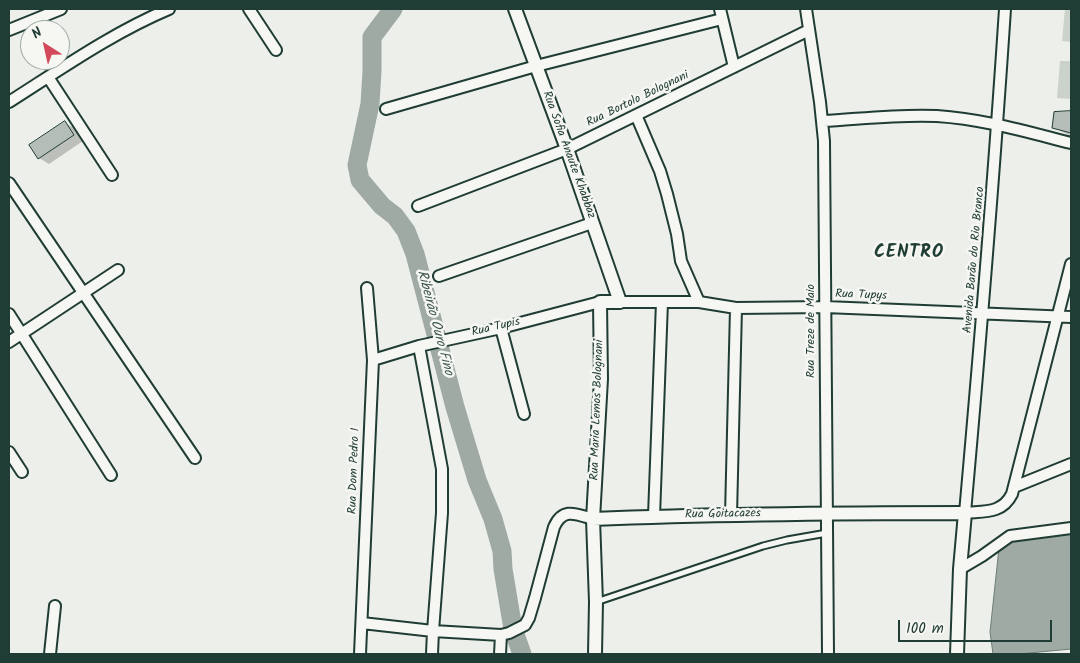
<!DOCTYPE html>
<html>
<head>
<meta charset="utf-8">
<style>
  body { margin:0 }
  #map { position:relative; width:1080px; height:663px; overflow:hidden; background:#edefea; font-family:Kalam,sans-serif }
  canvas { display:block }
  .frame { position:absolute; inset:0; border:10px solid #1f3d34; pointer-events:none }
  .north { position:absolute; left:20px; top:20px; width:50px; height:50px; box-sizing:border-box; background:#f6f6f2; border:1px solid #a0aca6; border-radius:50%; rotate:325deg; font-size:14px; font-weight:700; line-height:20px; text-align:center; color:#1f3d34 }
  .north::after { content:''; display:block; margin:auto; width:18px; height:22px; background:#d1495b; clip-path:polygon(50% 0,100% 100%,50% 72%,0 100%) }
  .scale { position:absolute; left:898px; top:620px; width:154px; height:22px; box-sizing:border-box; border:2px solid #1f3d34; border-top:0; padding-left:6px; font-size:15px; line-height:18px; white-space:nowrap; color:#1f3d34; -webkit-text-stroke:4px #f6f6f2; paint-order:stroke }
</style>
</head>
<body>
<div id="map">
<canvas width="1080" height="663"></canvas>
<div class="frame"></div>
<div class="north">N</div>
<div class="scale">100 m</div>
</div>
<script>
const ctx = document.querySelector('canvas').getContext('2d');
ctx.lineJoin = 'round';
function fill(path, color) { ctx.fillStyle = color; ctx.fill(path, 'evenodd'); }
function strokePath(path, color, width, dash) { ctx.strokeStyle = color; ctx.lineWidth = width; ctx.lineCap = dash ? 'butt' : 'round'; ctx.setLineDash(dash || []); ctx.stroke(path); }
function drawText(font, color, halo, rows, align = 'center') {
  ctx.font = font + ' Kalam,sans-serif'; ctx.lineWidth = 5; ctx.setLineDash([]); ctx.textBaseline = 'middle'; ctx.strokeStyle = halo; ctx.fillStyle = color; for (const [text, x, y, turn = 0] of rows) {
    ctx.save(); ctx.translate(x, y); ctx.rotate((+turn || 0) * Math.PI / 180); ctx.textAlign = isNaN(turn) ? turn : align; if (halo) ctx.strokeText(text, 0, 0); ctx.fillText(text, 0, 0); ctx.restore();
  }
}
fill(new Path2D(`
  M1065 9H1071V42L1062 41Z
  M1060 61H1071V99L1057 98Z`), '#cbd2cc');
const water = new Path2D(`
  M1071 535V649L1019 654H993L990 632 999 548 1009 537Z`);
fill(water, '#9faaa4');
strokePath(water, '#6c7e77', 1);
fill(new Path2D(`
  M1071 112V135L1064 133 1054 127 1055 113Z
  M65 123 74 128 83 141 49 164 39 158Z`), '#0003');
strokePath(new Path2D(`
  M393 9 372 37V71L370 104 357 165 360 180 382 206 395 216 406 231 415 254 455 407 477 480 493 519 502 551 503 569 513 629 522 654`), '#9faaa4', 19);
const building = new Path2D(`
  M1071 111V133L1052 128 1054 112Z
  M65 121 74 135 38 159 29 145Z`);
fill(building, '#b4bdb8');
strokePath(building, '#1f3d34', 1);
const service = new Path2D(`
  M596 602 763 546 787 540 827 533`);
const minor = new Path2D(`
  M249 9 276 50
  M720 9 734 67
  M806 9 820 102 824 141 828 654
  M1005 9C994 177 980 345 965 513 984 511 1002 514 1012 494L1071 264
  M9 30 61 9
  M48 77 112 175
  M9 102C61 69 112 33 169 9
  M386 109 536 66 722 19
  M636 115 660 171 667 194 677 234 681 261 699 302
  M823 121C860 119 899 114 937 116 983 119 1027 132 1071 143
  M9 183 195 458
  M418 206 567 149 809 30
  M439 276 592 223
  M620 302H699L736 308 825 307 1071 317
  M9 314 111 475
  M501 328 524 414
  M9 342 118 270
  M419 346 442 469V513L433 631 432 654
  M373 360 419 346 501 328 600 302
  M9 452 22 472
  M1014 487 1071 464
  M731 515 736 308
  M654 516 662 302
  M960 569 982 556 1010 536 1071 528
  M362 623 433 631 501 635 509 633 525 625 529 618 535 598 554 527C563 507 576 514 593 519
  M50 654 55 606
  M360 654 373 360 367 288
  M500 654 501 635`);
const tertiary = new Path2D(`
  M515 9 567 149 620 302H600L601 379 593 519 596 602 595 654
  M593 519C717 514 841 513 965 513L960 569 957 654`);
strokePath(service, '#1f3d34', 9);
strokePath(minor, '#1f3d34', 14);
strokePath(tertiary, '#1f3d34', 16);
strokePath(service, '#f6f6f2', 5);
strokePath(minor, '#f6f6f2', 10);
strokePath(tertiary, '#f6f6f2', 12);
drawText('12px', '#1f3d34', '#f6f6f2', [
  ["Rua Bortolo Bolognani",638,100,-26],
  ["Rua Sofia Anaute Khabbaz",568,155,70],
  ["Avenida Barão do Rio Branco",975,260,-85],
  ["Rua Tupys",861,296,2],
  ["Rua Tupis",496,328,-13],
  ["Rua Treze de Maio",812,331,-90],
  ["Rua Maria Lemos Bolognani",598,410,-88],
  ["Rua Dom Pedro I",355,471,-88],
  ["Rua Goitacazes",723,515,-1]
]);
drawText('italic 14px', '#3f5850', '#f6f6f2', [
  ["Ribeirão Ouro Fino",434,323,75]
]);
ctx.letterSpacing = '1px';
drawText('bold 18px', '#1f3d34', '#f6f6f2', [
  ["CENTRO",909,254]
]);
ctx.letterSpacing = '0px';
</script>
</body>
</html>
